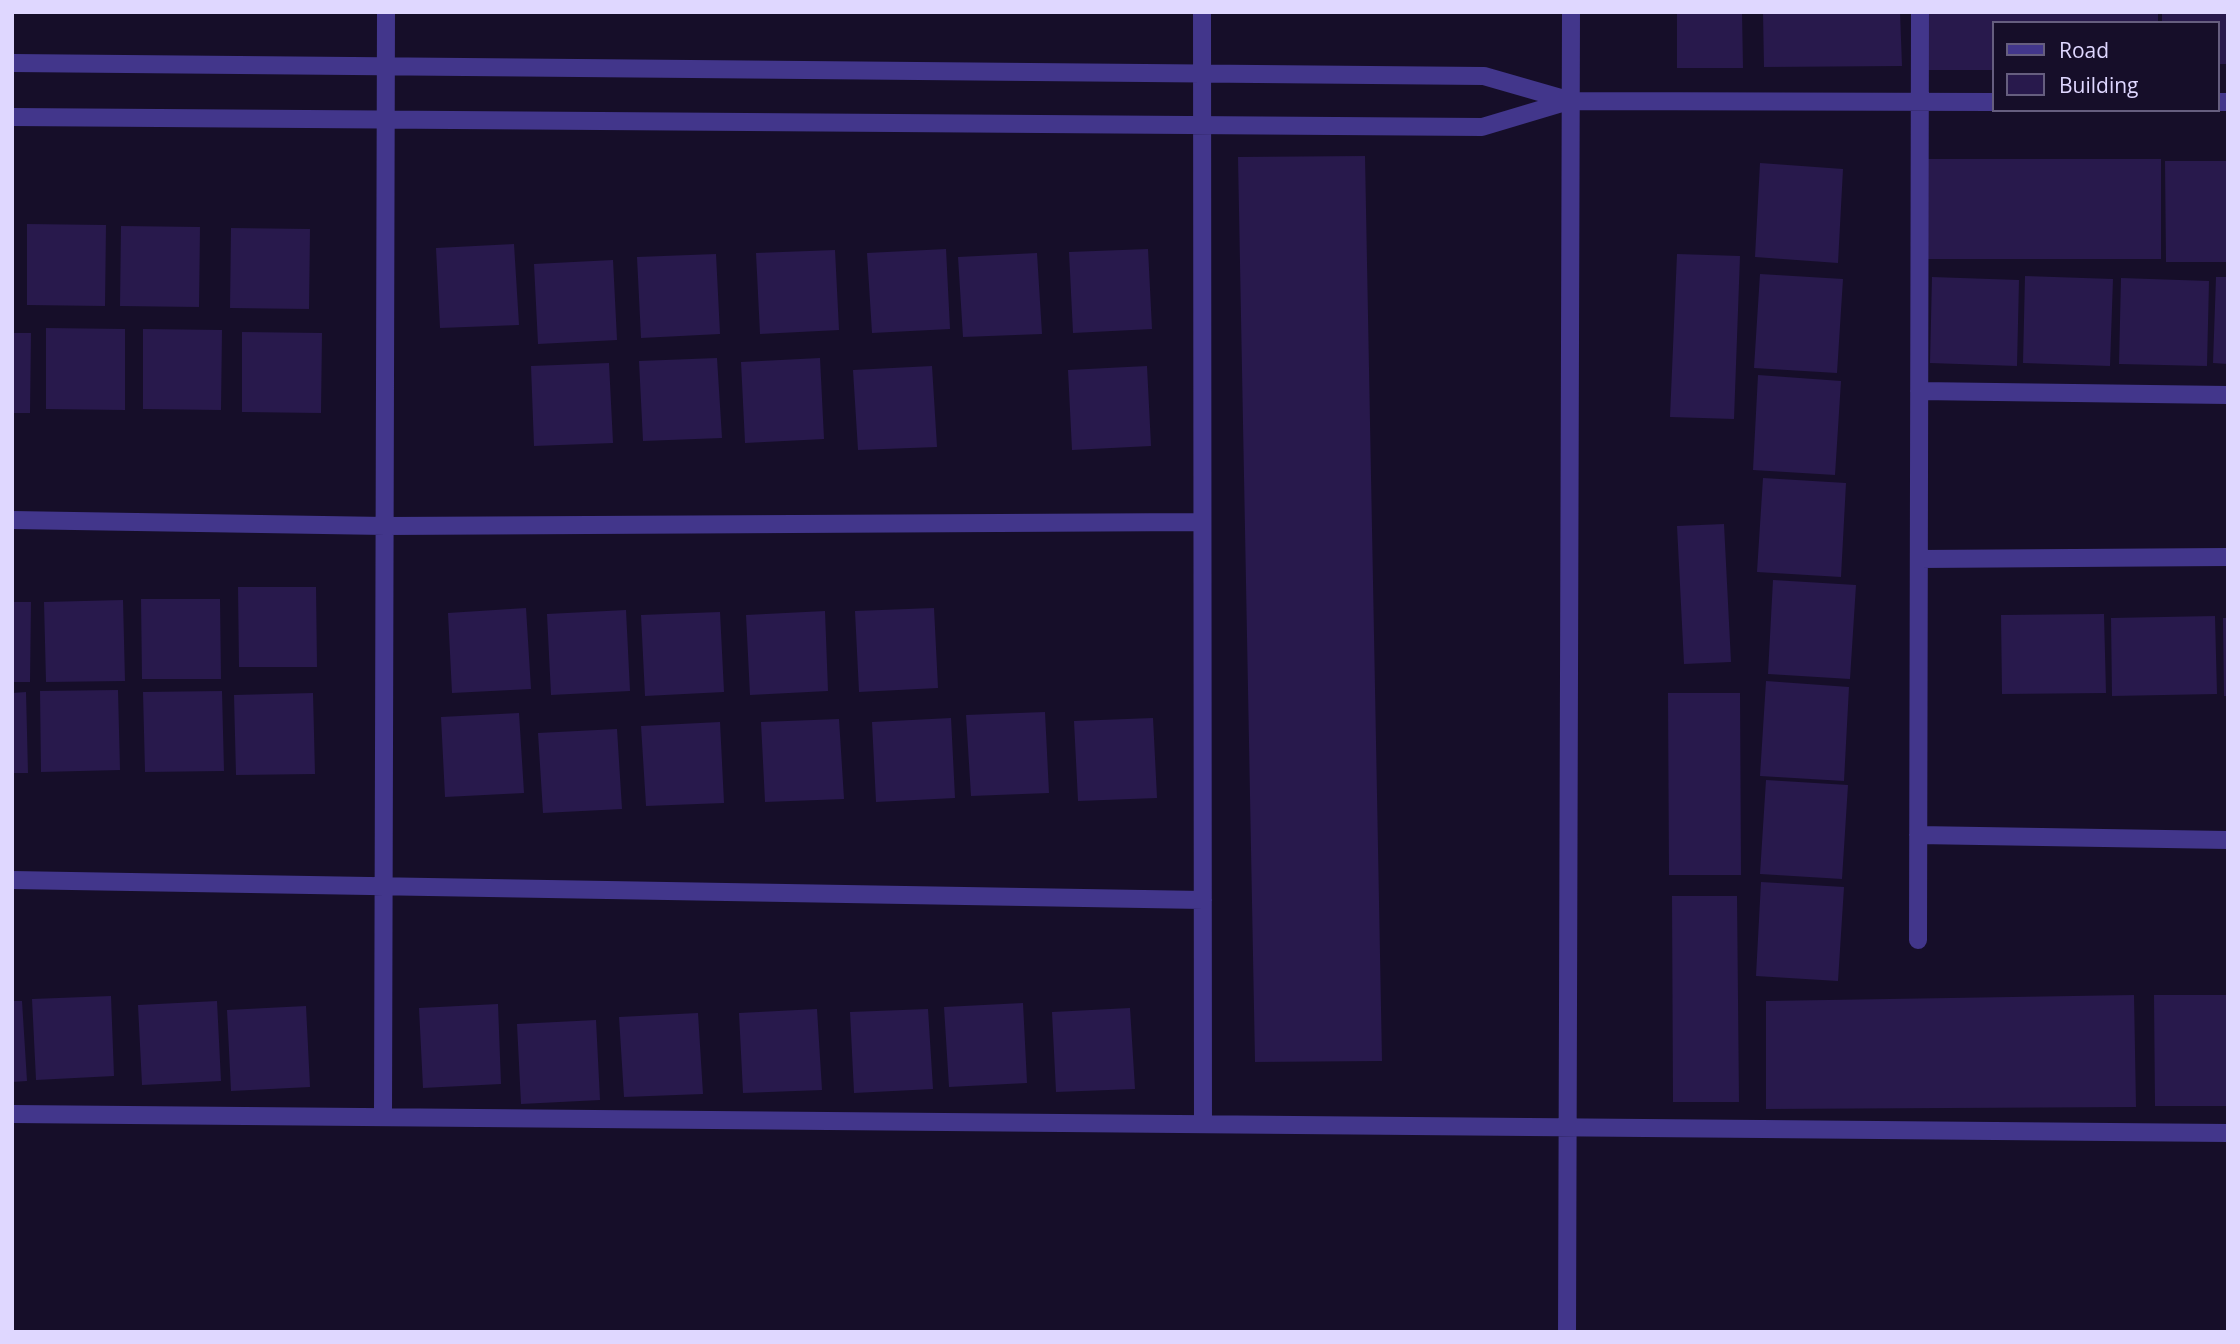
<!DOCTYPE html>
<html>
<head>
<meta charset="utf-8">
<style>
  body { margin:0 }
  #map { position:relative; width:2240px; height:1344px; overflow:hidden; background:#160e29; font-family:"Open Sans",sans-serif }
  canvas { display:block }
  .frame { position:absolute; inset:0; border:14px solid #dfd7ff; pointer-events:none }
  .legend { position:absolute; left:1992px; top:21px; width:228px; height:91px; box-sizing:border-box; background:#160e29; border:2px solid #665e7f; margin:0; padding:9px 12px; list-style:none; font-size:21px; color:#dfd7ff }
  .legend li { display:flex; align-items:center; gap:14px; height:35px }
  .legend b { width:35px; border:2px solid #665e7f }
</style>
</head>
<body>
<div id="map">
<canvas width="2240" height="1344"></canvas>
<div class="frame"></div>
<ul class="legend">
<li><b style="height:9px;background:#42368b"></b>Road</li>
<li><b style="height:19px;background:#28194c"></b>Building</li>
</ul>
</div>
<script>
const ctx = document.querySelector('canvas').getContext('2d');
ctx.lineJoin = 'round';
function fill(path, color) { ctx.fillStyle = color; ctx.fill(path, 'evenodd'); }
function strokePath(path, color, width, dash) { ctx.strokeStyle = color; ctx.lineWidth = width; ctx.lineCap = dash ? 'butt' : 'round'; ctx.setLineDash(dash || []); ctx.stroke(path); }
fill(new Path2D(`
  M1677 12H1742L1743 68H1677Z
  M1763 12H1900L1902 66 1764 67Z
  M1920 12H2158V23H1993V70H1921Z
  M2162 12H2228V64H2217V23H2162Z
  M1365 156 1382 1061 1255 1062 1238 157Z
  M1923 159H2161V259H1924Z
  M2165 161H2228V262H2166Z
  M1760 163 1843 169 1838 263 1755 257Z
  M27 224 106 225 105 306 27 305Z
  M121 226 200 227 199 307 120 306Z
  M231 228 310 229 309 309 230 308Z
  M514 244 519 325 440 328 436 248Z
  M946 249 950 329 872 333 867 253Z
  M1148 249 1152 329 1073 333 1069 252Z
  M835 250 839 330 760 334 756 253Z
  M1037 253 1042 334 963 337 958 257Z
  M716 254 720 334 641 338 637 257Z
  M1677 254 1740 256 1734 419 1670 417Z
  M613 260 617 340 538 344 534 264Z
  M1760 274 1843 279 1837 373 1754 368Z
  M2025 276 2113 279 2110 366 2023 363Z
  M1932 277 2019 280 2017 366 1930 363Z
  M2216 277H2228V364L2213 363Z
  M2121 278 2209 281 2207 366 2119 364Z
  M46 328 125 329V410L46 409Z
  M143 329 222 330 221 410 143 409Z
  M242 332 322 333 321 413 242 412Z
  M12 333H31L30 413H12Z
  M717 358 722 438 643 441 639 361Z
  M820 358 824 439 745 443 741 362Z
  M609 363 613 443 534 446 531 366Z
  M932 366 937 447 858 450 853 370Z
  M1147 366 1151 446 1072 450 1068 370Z
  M1758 375 1841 381 1835 475 1753 470Z
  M1763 478 1846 483 1841 577 1757 572Z
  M1724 524 1731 662 1684 664 1677 526Z
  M1773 580 1856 585 1850 679 1768 674Z
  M238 587H316L317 667H239Z
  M141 599H220L221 679H142Z
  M123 600 125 681 46 682 44 602Z
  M12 602H31L30 682H12Z
  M526 608 531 689 452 693 448 613Z
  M934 608 938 688 859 692 855 611Z
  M626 610 630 691 551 695 547 614Z
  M825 611 828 691 750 695 746 615Z
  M720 612 724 692 645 696 641 615Z
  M2104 614 2106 693 2002 694 2001 615Z
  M2215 616 2217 694 2112 696 2111 618Z
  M2223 618H2228V696H2224Z
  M1766 681 1849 687 1844 781 1760 776Z
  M118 690 120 770 41 772 40 691Z
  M222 691 224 771 145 772 143 692Z
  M26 692 28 773H12V693Z
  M313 693 315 774 236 775 234 695Z
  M1668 693H1740L1741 875H1669Z
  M1045 712 1049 793 971 796 966 715Z
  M519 713 524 793 445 797 441 717Z
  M951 718 955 798 876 802 872 722Z
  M1153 718 1157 798 1078 801 1074 721Z
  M839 719 844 799 765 802 761 722Z
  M720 722 724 803 646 806 641 726Z
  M617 729 622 809 543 813 538 733Z
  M1766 780 1848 785 1842 879 1760 874Z
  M1761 882 1844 887 1838 981 1756 976Z
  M1672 896H1737L1739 1102H1673Z
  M2134 995 2136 1107 1766 1109V1001Z
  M2154 995H2228V1106H2155Z
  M111 996 114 1076 36 1080 32 999Z
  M12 1001H22L27 1081 12 1082Z
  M217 1001 221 1081 142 1085 138 1005Z
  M1023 1003 1027 1083 949 1087 944 1007Z
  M498 1004 501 1084 423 1088 419 1008Z
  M306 1006 310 1087 231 1091 227 1010Z
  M1130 1008 1135 1089 1056 1092 1052 1012Z
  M817 1009 822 1090 743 1093 739 1013Z
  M928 1009 933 1089 854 1093 850 1012Z
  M698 1013 703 1094 624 1097 619 1017Z
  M596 1020 600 1100 521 1104 517 1024Z`), '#28194c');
strokePath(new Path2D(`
  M1202 12 1203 1123
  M12 63 1484 76 1571 101 1993 102
  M2217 102H2228
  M12 117 1482 127 1569 101
  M1919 391 2228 395
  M12 520 385 526 1202 522
  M1919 559 2228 557
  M1918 835 2228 840
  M12 880 1203 900
  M1918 940 1920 12
  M12 1114 2228 1133
  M383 1116 386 12
  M1567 1332 1571 12`), '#42368b', 18);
</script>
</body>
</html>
